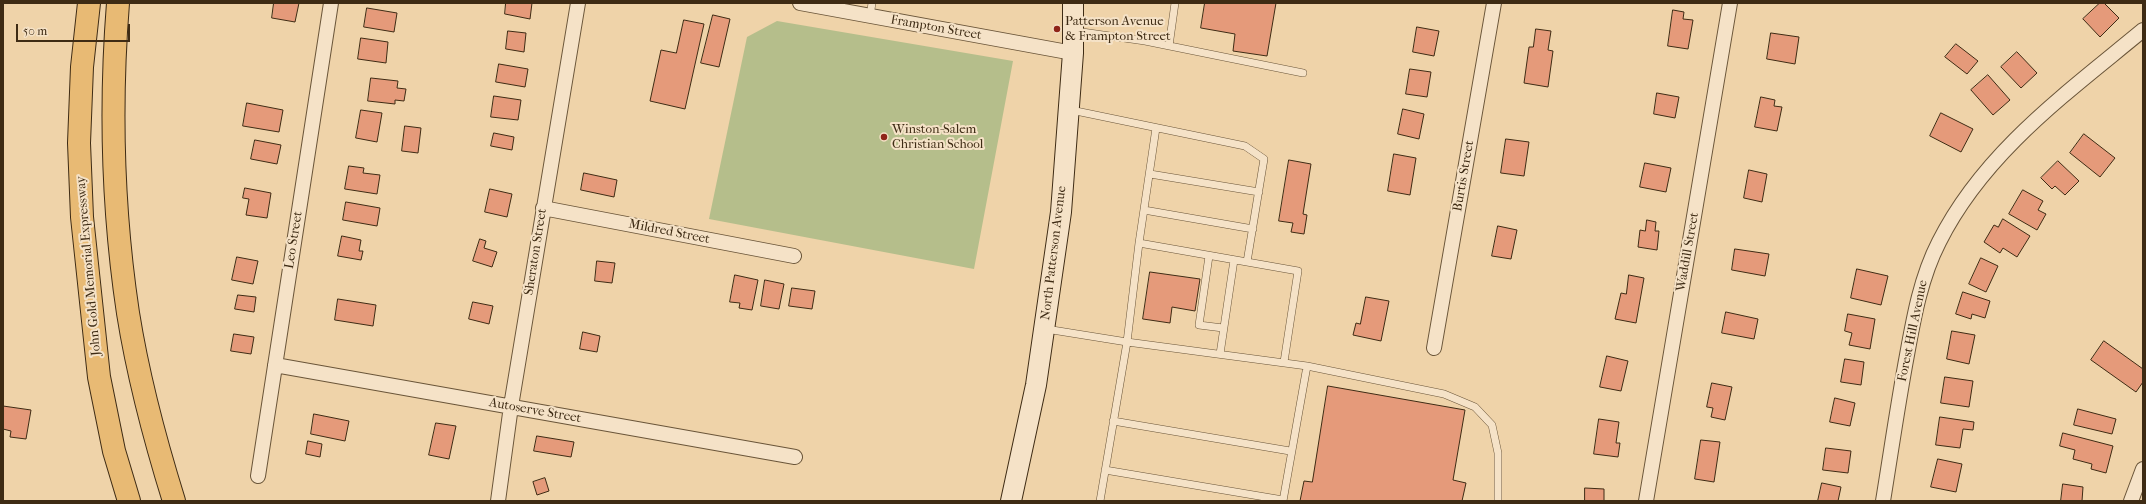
<!DOCTYPE html>
<html>
<head>
<meta charset="utf-8">
<style>
  body { margin:0 }
  #map { position:relative; width:2146px; height:504px; overflow:hidden; background:#efd3a9; font-family:"IM FELL French Canon",serif }
  canvas { display:block }
  .frame { position:absolute; inset:0; border:4px solid #3e2b14; pointer-events:none }
  .scale { position:absolute; left:16px; top:24px; width:114px; height:18px; box-sizing:border-box; border:2px solid #3e2b14; border-top:0; padding-left:5px; font-size:12px; line-height:14px; white-space:nowrap; color:#3e2b14; -webkit-text-stroke:3px #f5e2c7; paint-order:stroke }
</style>
</head>
<body>
<div id="map">
<canvas width="2146" height="504"></canvas>
<div class="frame"></div>
<div class="scale">50 m</div>
</div>
<script>
const ctx = document.querySelector('canvas').getContext('2d');
ctx.lineJoin = 'round';
function fill(path, color) { ctx.fillStyle = color; ctx.fill(path, 'evenodd'); }
function strokePath(path, color, width, dash) { ctx.strokeStyle = color; ctx.lineWidth = width; ctx.lineCap = dash ? 'butt' : 'round'; ctx.setLineDash(dash || []); ctx.stroke(path); }
function drawText(font, color, halo, rows, align = 'center') {
  ctx.font = font + ' "IM FELL French Canon",serif'; ctx.lineWidth = 4; ctx.setLineDash([]); ctx.textBaseline = 'middle'; ctx.strokeStyle = halo; ctx.fillStyle = color; for (const [text, x, y, turn = 0] of rows) {
    ctx.save(); ctx.translate(x, y); ctx.rotate((+turn || 0) * Math.PI / 180); ctx.textAlign = isNaN(turn) ? turn : align; if (halo) ctx.strokeText(text, 0, 0); ctx.fillText(text, 0, 0); ctx.restore();
  }
}
fill(new Path2D(`
  M777 21 1013 61 974 269 709 219 747 37Z`), '#b5be8b');
const building = new Path2D(`
  M274 3H299L295 22 272 18Z
  M506 3H532L530 19 505 14Z
  M1205 3H1276L1267 56 1233 51 1235 34 1201 28Z
  M2100 3H2104L2119 18 2100 37 2083 19Z
  M367 8 397 13 394 32 364 27Z
  M1673 10 1684 12 1683 19 1693 20 1688 49 1668 46Z
  M713 15 730 19 719 67 701 63Z
  M684 20 704 24 685 109 650 101 661 50 676 53Z
  M1417 27 1439 31 1434 56 1413 52Z
  M1536 29 1551 31 1548 50 1553 51 1548 87 1524 83 1529 47H1533Z
  M508 31 526 33 524 52 506 49Z
  M1771 33 1799 37 1795 64 1767 59Z
  M361 38 388 42 386 63 358 59Z
  M1956 44 1978 61 1967 74 1945 57Z
  M2017 52 2037 73 2021 88 2001 67Z
  M499 64 528 69 525 87 496 82Z
  M1410 69 1431 72 1427 97 1406 94Z
  M1988 75 2010 100 1993 115 1971 90Z
  M371 78 398 81 397 88 406 89 404 101 395 100V104L368 101Z
  M1657 93 1679 97 1675 118 1654 114Z
  M494 96 521 100 518 120 491 117Z
  M1761 97 1775 100 1774 106 1782 107 1777 131 1755 127Z
  M247 103 283 110 279 132 243 126Z
  M1403 109 1424 114 1419 139 1398 134Z
  M361 110 382 113 377 142 356 138Z
  M1941 113 1973 129 1961 152 1930 136Z
  M405 126 421 128 418 153 402 151Z
  M494 133 514 137 512 150 491 146Z
  M2084 134 2115 158 2100 177 2070 153Z
  M1506 139 1529 142 1524 176 1501 173Z
  M255 140 281 145 277 164 251 159Z
  M1394 154 1416 158 1410 195 1388 191Z
  M1289 160 1311 164 1303 214 1307 215 1304 234 1291 232 1293 223 1279 221Z
  M2058 161 2079 181 2065 195 2055 186 2052 189 2041 178Z
  M1645 163 1671 168 1666 192 1640 187Z
  M349 166 364 168 363 173 380 175 377 194 345 189Z
  M1749 170 1767 174 1762 202 1744 198Z
  M584 173 617 180 614 197 581 190Z
  M245 188 271 193 267 218 246 215 249 199 243 198Z
  M490 189 512 194 507 217 485 212Z
  M2023 190 2043 201 2038 210 2046 214 2037 230 2009 214Z
  M346 202 380 208 377 226 343 220Z
  M2003 219 2030 236 2017 257 2003 248 2000 253 1984 242 1994 225 1998 227Z
  M1647 220 1656 222 1655 231H1659L1657 250 1638 247 1640 230 1645 231Z
  M1498 226 1517 230 1511 259 1492 256Z
  M342 236 361 240 359 251H363L361 260 338 256Z
  M480 239 486 241 484 248 497 252 492 267 473 261Z
  M1735 249 1769 254 1765 276 1732 270Z
  M237 257 258 261 253 284 232 280Z
  M1981 258 1998 266 1986 292 1969 284Z
  M597 261 615 263 612 283 595 281Z
  M1857 269 1888 276 1881 305 1851 298Z
  M1150 272 1200 279 1195 311 1172 307 1170 323 1143 319Z
  M735 275 758 280 752 310 739 308 740 303 730 302Z
  M1629 275 1644 278 1636 323 1615 319 1621 293 1626 294Z
  M765 280 784 284 779 309 761 306Z
  M792 288 815 291 812 309 789 306Z
  M1963 292 1990 301 1985 318 1972 314 1971 319 1956 314Z
  M238 295 256 297 254 312 235 309Z
  M1366 297 1389 301 1381 341 1353 335 1356 323 1360 324Z
  M338 299 376 305 373 326 335 320Z
  M473 302 493 306 489 324 469 319Z
  M1726 312 1758 319 1754 339 1722 333Z
  M1848 314 1875 319 1870 349 1849 345 1852 333 1845 331Z
  M1952 331 1975 335 1969 364 1947 359Z
  M583 332 600 336 597 352 580 349Z
  M234 334 254 337 251 354 231 351Z
  M2104 341 2143 369V382L2136 392 2091 360Z
  M1607 356 1628 361 1621 391 1600 387Z
  M1845 359 1864 362 1861 385 1841 382Z
  M1945 377 1973 381 1969 407 1941 403Z
  M1712 383 1732 387 1725 420 1711 417 1713 408 1707 407Z
  M1328 386 1465 410 1453 480 1466 483 1462 501H1300L1304 481 1312 482Z
  M1835 398 1855 403 1850 426 1830 422Z
  M3 406 31 410 26 439 10 437 11 431 3 429Z
  M2078 409 2116 419 2112 434 2074 425Z
  M314 414 349 421 345 441 311 434Z
  M1940 417 1974 422 1973 430 1963 429 1960 448 1936 445Z
  M1599 419 1619 422 1616 443H1620L1618 457 1594 454Z
  M436 423 456 426 449 459 429 455Z
  M2063 433 2113 446 2106 473 2091 469 2092 464 2073 459 2075 450 2060 446Z
  M537 436 574 442 571 457 534 451Z
  M1701 440 1720 442 1714 482 1695 479Z
  M308 441 322 444 320 457 306 454Z
  M1826 448 1851 451 1848 473 1823 470Z
  M1938 459 1962 464 1956 492 1931 487Z
  M545 478 549 491 537 495 533 482Z
  M1822 483 1841 487 1838 501H1818Z
  M2063 484 2083 487 2082 501H2061Z
  M1585 488 1604 489V501H1585Z`);
fill(building, '#e59a7a');
strokePath(building, '#3e2b14', 1);
const service = new Path2D(`
  M870 16 872 3
  M1075 31 1145 41 1303 73
  M1169 46 1175 3
  M1150 174 1259 192
  M1144 210 1253 229
  M1139 243 1156 128
  M1209 256 1199 325 1223 328
  M1247 262 1298 271 1284 362
  M1046 329 1127 342 1139 243 1247 262 1264 159 1245 146 1071 110
  M1220 354 1234 260
  M1113 421 1290 451
  M1105 470 1283 500
  M1100 501 1127 342 1307 366 1444 394 1475 407 1492 425 1498 453V501
  M1283 501 1307 366`);
const minor = new Path2D(`
  M800 3 1073 53
  M543 208 794 256
  M1434 348 1494 3
  M275 365 795 457
  M258 476 331 3
  M498 501 511 406 578 3
  M1646 501 1730 3
  M1883 501C1891 452 1898 403 1907 355 1914 316 1921 277 1939 242 1984 152 2067 93 2143 30
  M2131 501 2143 469`);
const secondary = new Path2D(`
  M1011 501 1036 385 1061 212 1073 53V3`);
const motorway = new Path2D(`
  M89 3 82 67 79 143 82 217 99 377 114 451 129 501
  M118 3C110 104 113 213 128 313 138 376 155 440 174 501`);
strokePath(service, '#6a5539', 8);
strokePath(minor, '#6a5539', 16);
strokePath(secondary, '#3e2b14', 22);
strokePath(motorway, '#3e2b14', 24);
strokePath(service, '#f5e2c7', 7);
strokePath(minor, '#f5e2c7', 14);
strokePath(secondary, '#f5e2c7', 20);
strokePath(motorway, '#e8ba74', 22);
for (const [x, y, r, color] of [
  [1057,29,4,"#8f2418"],
  [884,137,4,"#8f2418"]
]) { const dot = new Path2D(); dot.arc(x, y, r, 0, 2 * Math.PI); ctx.fillStyle = color; ctx.fill(dot); strokePath(dot, '#f5e2c7', 1.5); }
drawText('13px', '#3e2b14', '#f5e2c7', [
  ["Patterson Avenue",1065,22],
  ["& Frampton Street",1065,37],
  ["Winston-Salem",892,130],
  ["Christian School",892,145]
], 'left');
drawText('13px', '#3e2b14', '#f5e2c7', [
  ["Frampton Street",936,28,10],
  ["Burtis Street",1464,176,-80],
  ["Mildred Street",669,232,11],
  ["Leo Street",294,240,-81],
  ["Sheraton Street",536,252,-81],
  ["Waddill Street",1688,252,-80],
  ["North Patterson Avenue",1054,253,-83],
  ["John Gold Memorial Expressway",89,266,-95],
  ["Forest Hill Avenue",1913,331,-78],
  ["Autoserve Street",535,411,10]
]);
</script>
</body>
</html>
